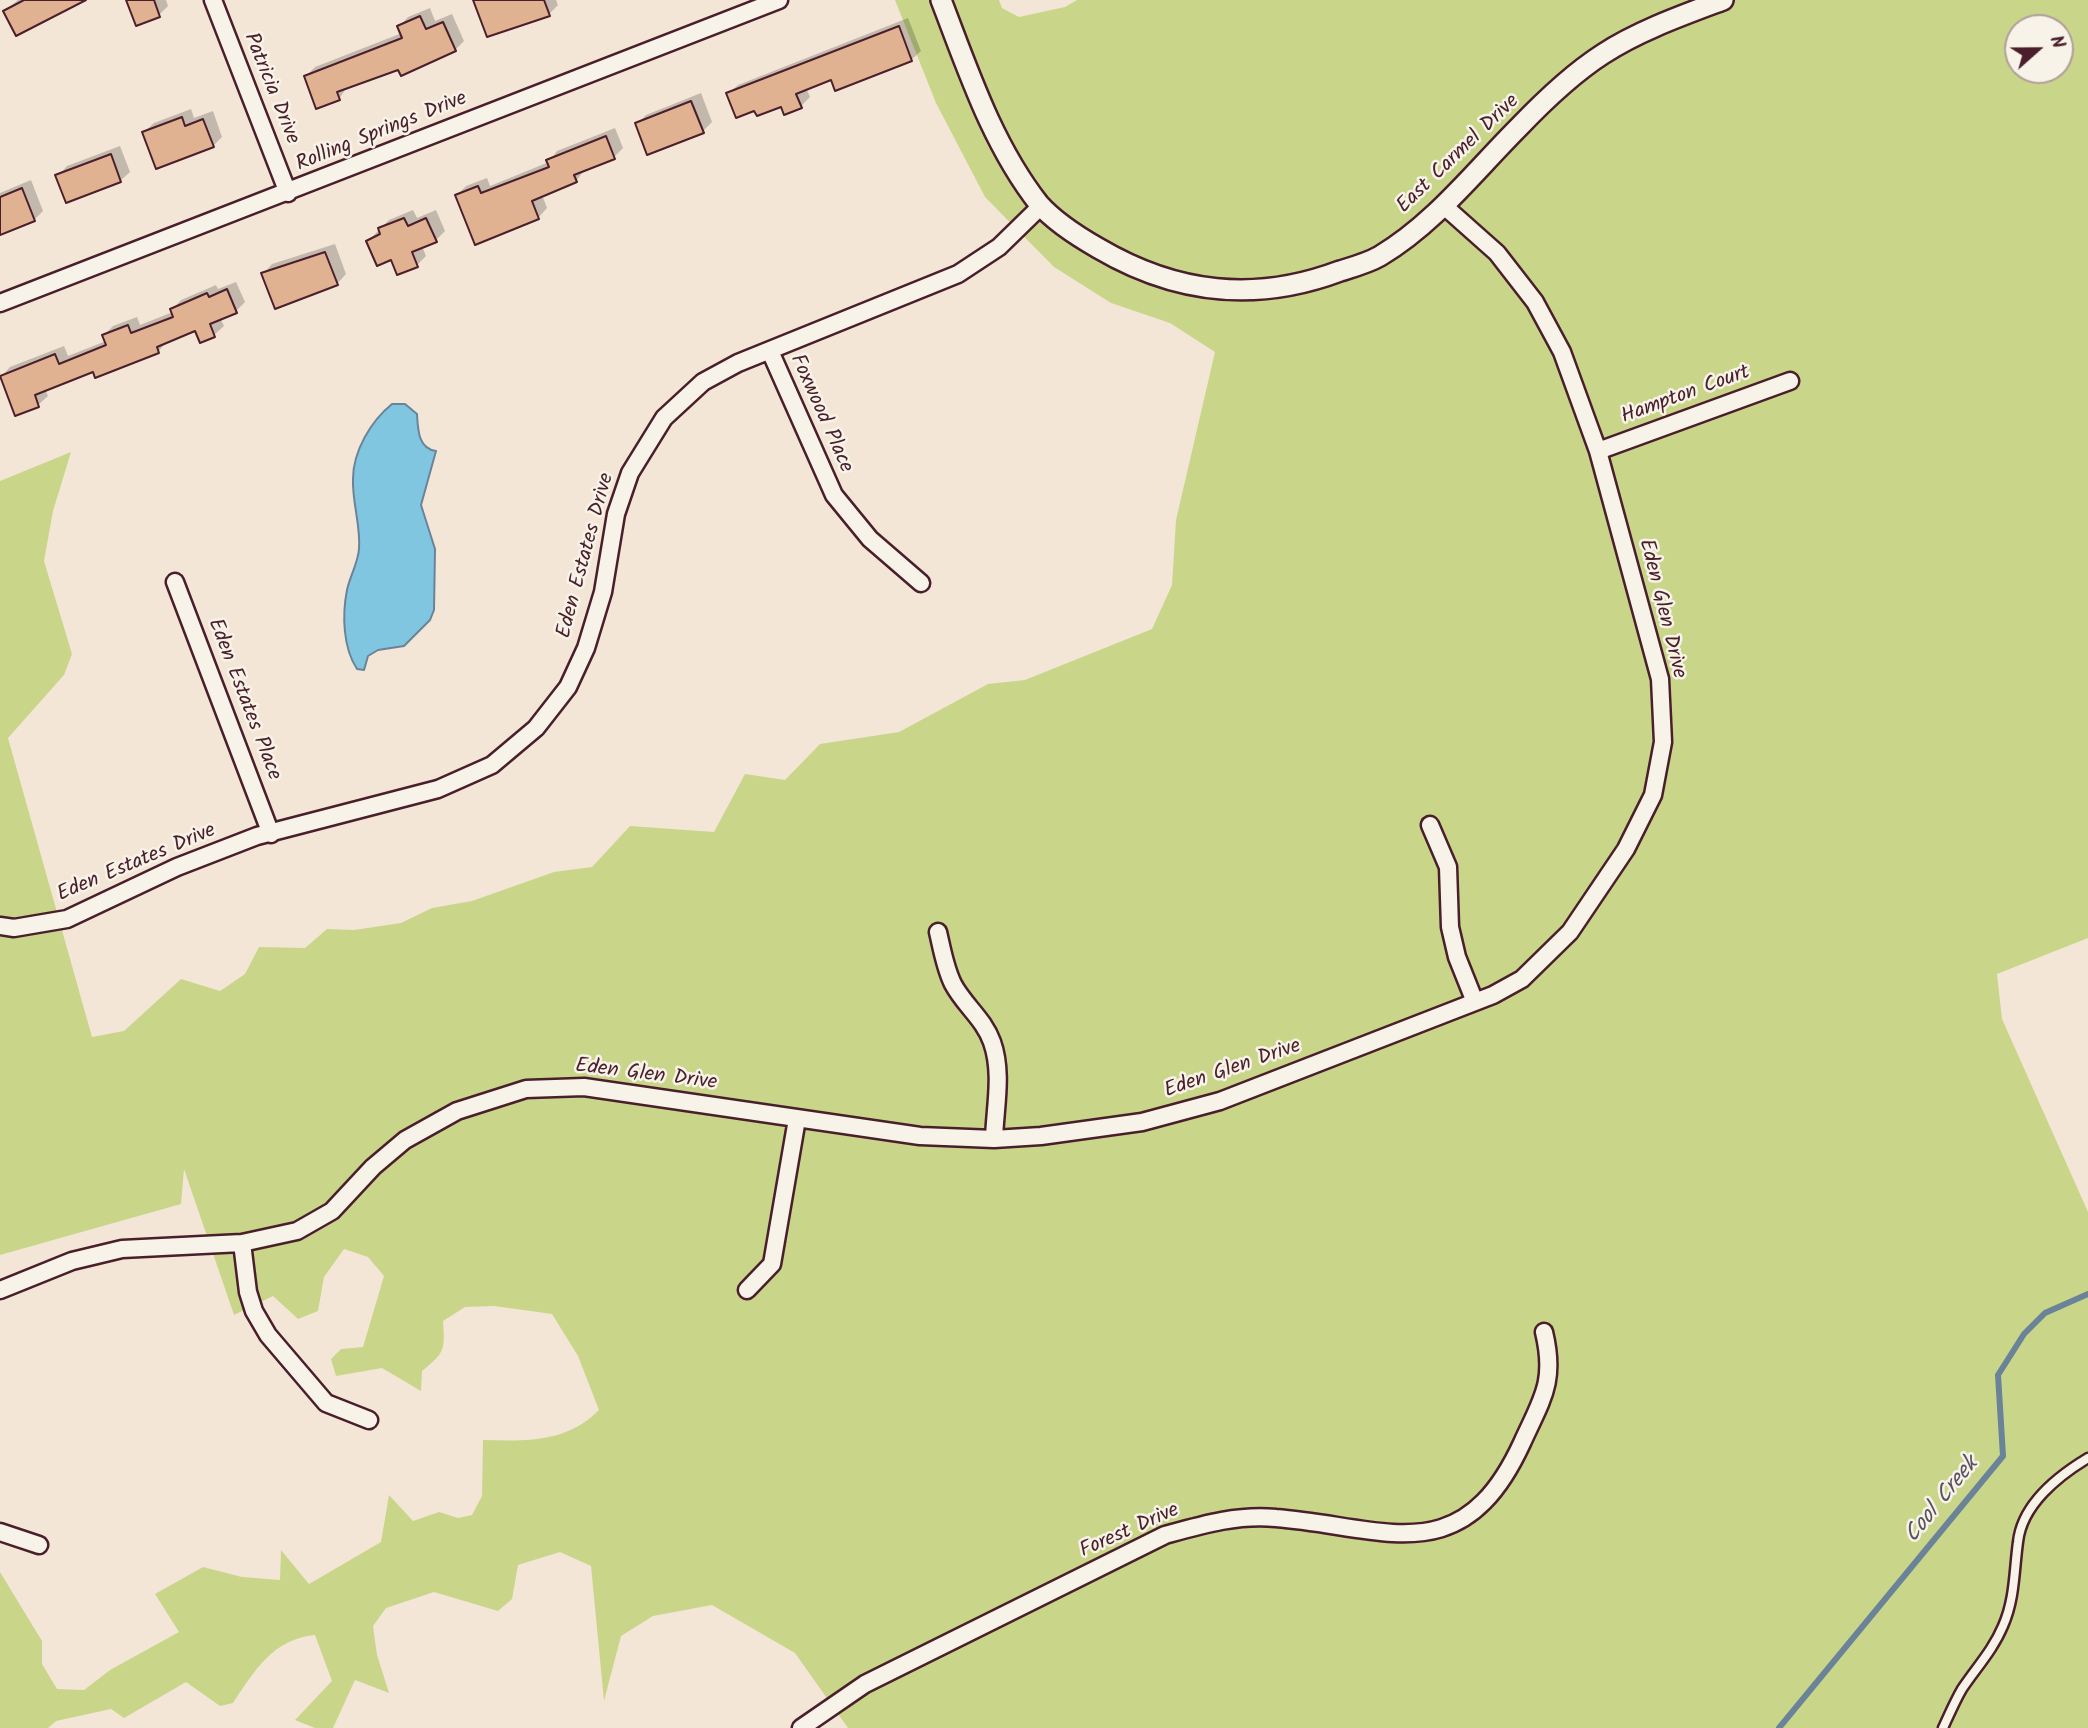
<!DOCTYPE html>
<html>
<head>
<meta charset="utf-8">
<style>
  body { margin:0 }
  #map { position:relative; width:2088px; height:1728px; overflow:hidden; background:#f3e6d7; font-family:Kalam,sans-serif }
  canvas { display:block }
  .north { position:absolute; left:2004px; top:14px; width:70px; height:70px; box-sizing:border-box; background:#f7f3e8; border:2px solid #b29e9c; border-radius:50%; rotate:69deg; font-size:19px; font-weight:700; line-height:28px; text-align:center; color:#4a1f2b }
  .north::after { content:''; display:block; margin:auto; width:24px; height:32px; background:#4a1f2b; clip-path:polygon(50% 0,100% 100%,50% 72%,0 100%) }
</style>
</head>
<body>
<div id="map">
<canvas width="2088" height="1728"></canvas>
<div class="north">N</div>
</div>
<script>
const ctx = document.querySelector('canvas').getContext('2d');
ctx.lineJoin = 'round';
function fill(path, color) { ctx.fillStyle = color; ctx.fill(path, 'evenodd'); }
function strokePath(path, color, width, dash) { ctx.strokeStyle = color; ctx.lineWidth = width; ctx.lineCap = dash ? 'butt' : 'round'; ctx.setLineDash(dash || []); ctx.stroke(path); }
function drawText(font, color, halo, rows, align = 'center') {
  ctx.font = font + ' Kalam,sans-serif'; ctx.lineWidth = 5; ctx.setLineDash([]); ctx.textBaseline = 'middle'; ctx.strokeStyle = halo; ctx.fillStyle = color; for (const [text, x, y, turn = 0] of rows) {
    ctx.save(); ctx.translate(x, y); ctx.rotate((+turn || 0) * Math.PI / 180); ctx.textAlign = isNaN(turn) ? turn : align; if (halo) ctx.strokeText(text, 0, 0); ctx.fillText(text, 0, 0); ctx.restore();
  }
}
fill(new Path2D(`
  M895 0H999L1002 8 1019 17 1065 7 1077 0H2088V938L1997 974 2002 1019 2088 1212V1728H848L795 1653 712 1605 653 1616 621 1636 604 1701 591 1566 560 1552 518 1565 512 1599 498 1611 434 1592 386 1608 373 1626 377 1655 389 1693 355 1680 333 1728H315L295 1720 332 1681 315 1635C273 1639 255 1670 233 1703L220 1706 186 1682 124 1718 111 1709 56 1721 48 1728H0V1572L42 1641V1664L57 1689 84 1690 110 1670 179 1632 155 1594 203 1567 242 1577 280 1580 281 1550 309 1584 381 1542 389 1495 413 1521 439 1512 458 1518 472 1515 482 1496 483 1440C527 1441 566 1443 599 1410L578 1356 552 1314 494 1306 465 1307 443 1321C445 1349 445 1353 422 1371L421 1391 382 1368 336 1376 331 1359 341 1349 363 1347 384 1276 368 1257 344 1249 324 1277 318 1311 298 1319 273 1296 234 1315 184 1169 181 1204 0 1255V481L71 452 53 511 44 561 72 654 64 675 8 738 92 1037 124 1031 181 979 220 991 245 974 259 947 305 948 327 929 354 930 401 923 432 908 472 901 554 872 592 867 630 826 714 832 745 774 785 780 820 744 899 732 988 684 1025 680 1152 629 1172 585 1176 520 1215 352 1170 323 1111 303 1054 267 985 197 936 103ZM2018 28H2060V70H2018Z`), '#c9d68a');
const water = new Path2D(`
  M392 404H405L417 414C418 430 418 448 436 451L421 505 435 549 434 610 430 620 404 646 378 650 368 656 364 670 357 669C343 648 342 615 347 590 350 576 358 563 359 549 361 526 352 502 353 479 353 451 371 421 392 404Z`);
fill(water, '#80c6e1');
strokePath(water, '#6a8398', 2);
fill(new Path2D(`
  M18 0H76L5 11Z
  M128 0H166L168 6 159 15Z
  M474 0H556L558 5 549 14Z
  M430 8 435 21 452 14 464 41 455 50 347 87 339 99 306 76 315 67 402 33 399 27 408 17Z
  M908 18 921 51 911 60 832 78 806 88 810 97 801 106 782 105 755 108 728 94 738 85Z
  M701 93 712 122 703 131 637 124 646 115Z
  M191 109 194 118 213 111 222 137 213 146 144 132 154 123Z
  M615 128 623 148 614 157 585 169 576 181 542 195 547 208 538 218 457 195 466 186 487 178 490 186 549 162 557 151Z
  M120 146 130 172 120 181 58 176 67 166Z
  M31 180 43 211 34 220 0 234V193Z
  M413 210 417 218 436 210 445 231 436 240 422 246 426 256 417 265 392 258 368 241 389 220Z
  M335 244 346 274 337 284 263 274 272 264Z
  M236 282 245 302 236 311 220 318 224 326 214 335 201 341 196 329 167 341 158 352 94 370 45 389 48 396 38 405 16 414 1 377 10 367 64 346 68 356 106 341 104 335 113 326 137 317 140 325 173 312 172 309 181 300 216 285 218 289Z`), '#0003');
strokePath(new Path2D(`
  M1779 1728 2003 1456 1998 1375 2024 1334 2045 1313 2088 1294`), '#6a8398', 6);
const building = new Path2D(`
  M24 0H86L16 36 3 11Z
  M126 0H154L160 17 136 26Z
  M473 0H544L550 16 487 37Z
  M420 16 426 29 443 22 456 51 401 76 398 70 337 92 340 100 316 109 304 76 402 38 397 26Z
  M899 26 912 61 835 91 831 80 796 94 802 108 784 115 781 107 757 116 754 111 736 118 726 93Z
  M691 101 704 133 647 155 635 123Z
  M182 117 185 126 203 119 214 147 156 169 142 132Z
  M606 136 615 159 574 175 577 182 532 201 539 219 475 245 455 195 478 186 481 193 549 167 546 160Z
  M111 154 121 182 66 203 55 175Z
  M22 188 35 221 0 235V197Z
  M404 218 408 226 426 218 437 242 412 252 418 267 397 275 391 260 377 266 366 241 380 234 378 228Z
  M325 252 338 285 275 309 261 273Z
  M227 289 237 313 210 324 215 337 200 343 195 331 157 347 159 353 95 378 93 372 35 395 39 407 15 416 0 376 55 354 59 364 106 345 102 335 128 325 131 333 173 317 170 309 207 293 209 297Z`);
fill(building, '#e1b292');
strokePath(building, '#4a1f2b', 2);
const service = new Path2D(`
  M1943 1728C1949 1715 1955 1701 1962 1689 1976 1668 1993 1650 2003 1626 2015 1599 2014 1571 2018 1542 2022 1505 2058 1476 2088 1458`);
const minor = new Path2D(`
  M213 0 288 193
  M0 303 779 0
  M770 351 834 495 870 539 921 583
  M1598 451 1790 381
  M175 582 271 834
  M1430 825 1448 867 1450 927 1457 957 1475 1002
  M0 926 14 928 67 919 177 867 257 836 438 789 492 765 536 728 568 687 586 648 603 592 616 514 630 473 664 418 703 382 738 363 958 274 999 247 1041 206
  M938 932C942 949 945 968 953 984 964 1005 984 1019 992 1042 1003 1073 995 1107 994 1139
  M242 1243 248 1292 254 1311 268 1335 326 1403 369 1420
  M0 1290 72 1261 122 1249 242 1243 297 1231 332 1211 373 1167 405 1140 457 1111 526 1089 584 1087 920 1136 994 1139 1041 1136 1142 1122 1220 1101 1493 995 1522 979 1570 932 1626 849 1653 795 1663 742 1660 679 1598 451 1562 352 1535 302 1497 253 1443 205
  M747 1290 772 1264 797 1119
  M0 1532 39 1545
  M801 1728 865 1684 1165 1535C1201 1525 1238 1514 1276 1518 1387 1527 1462 1573 1522 1443 1542 1399 1556 1382 1544 1332`);
const tertiary = new Path2D(`
  M941 0C968 70 992 144 1039 204 1055 222 1077 236 1098 248 1176 294 1255 303 1340 271 1353 267 1368 263 1380 256 1434 224 1475 171 1519 127 1542 103 1575 72 1603 54 1638 31 1683 15 1723 0`);
strokePath(service, '#4a1f2b', 13);
strokePath(minor, '#4a1f2b', 21);
strokePath(tertiary, '#4a1f2b', 24);
strokePath(service, '#f7f3e8', 8);
strokePath(minor, '#f7f3e8', 16);
strokePath(tertiary, '#f7f3e8', 19);
drawText('21px', '#4a1f2b', '#f7f3e8', [
  ["Patricia Drive",270,89,68],
  ["Rolling Springs Drive",382,133,-22],
  ["East Carmel Drive",1459,155,-44],
  ["Hampton Court",1686,396,-20],
  ["Foxwood Place",820,414,66],
  ["Eden Estates Drive",587,556,-75],
  ["Eden Glen Drive",1661,609,76],
  ["Eden Estates Place",243,700,69],
  ["Eden Estates Drive",137,864,-23],
  ["Eden Glen Drive",1233,1070,-19],
  ["Eden Glen Drive",646,1076,7],
  ["Forest Drive",1130,1532,-24]
]);
drawText('italic 23px', '#5a5162', '#f7f3e8', [
  ["Cool Creek",1943,1501,-51]
]);
</script>
</body>
</html>
